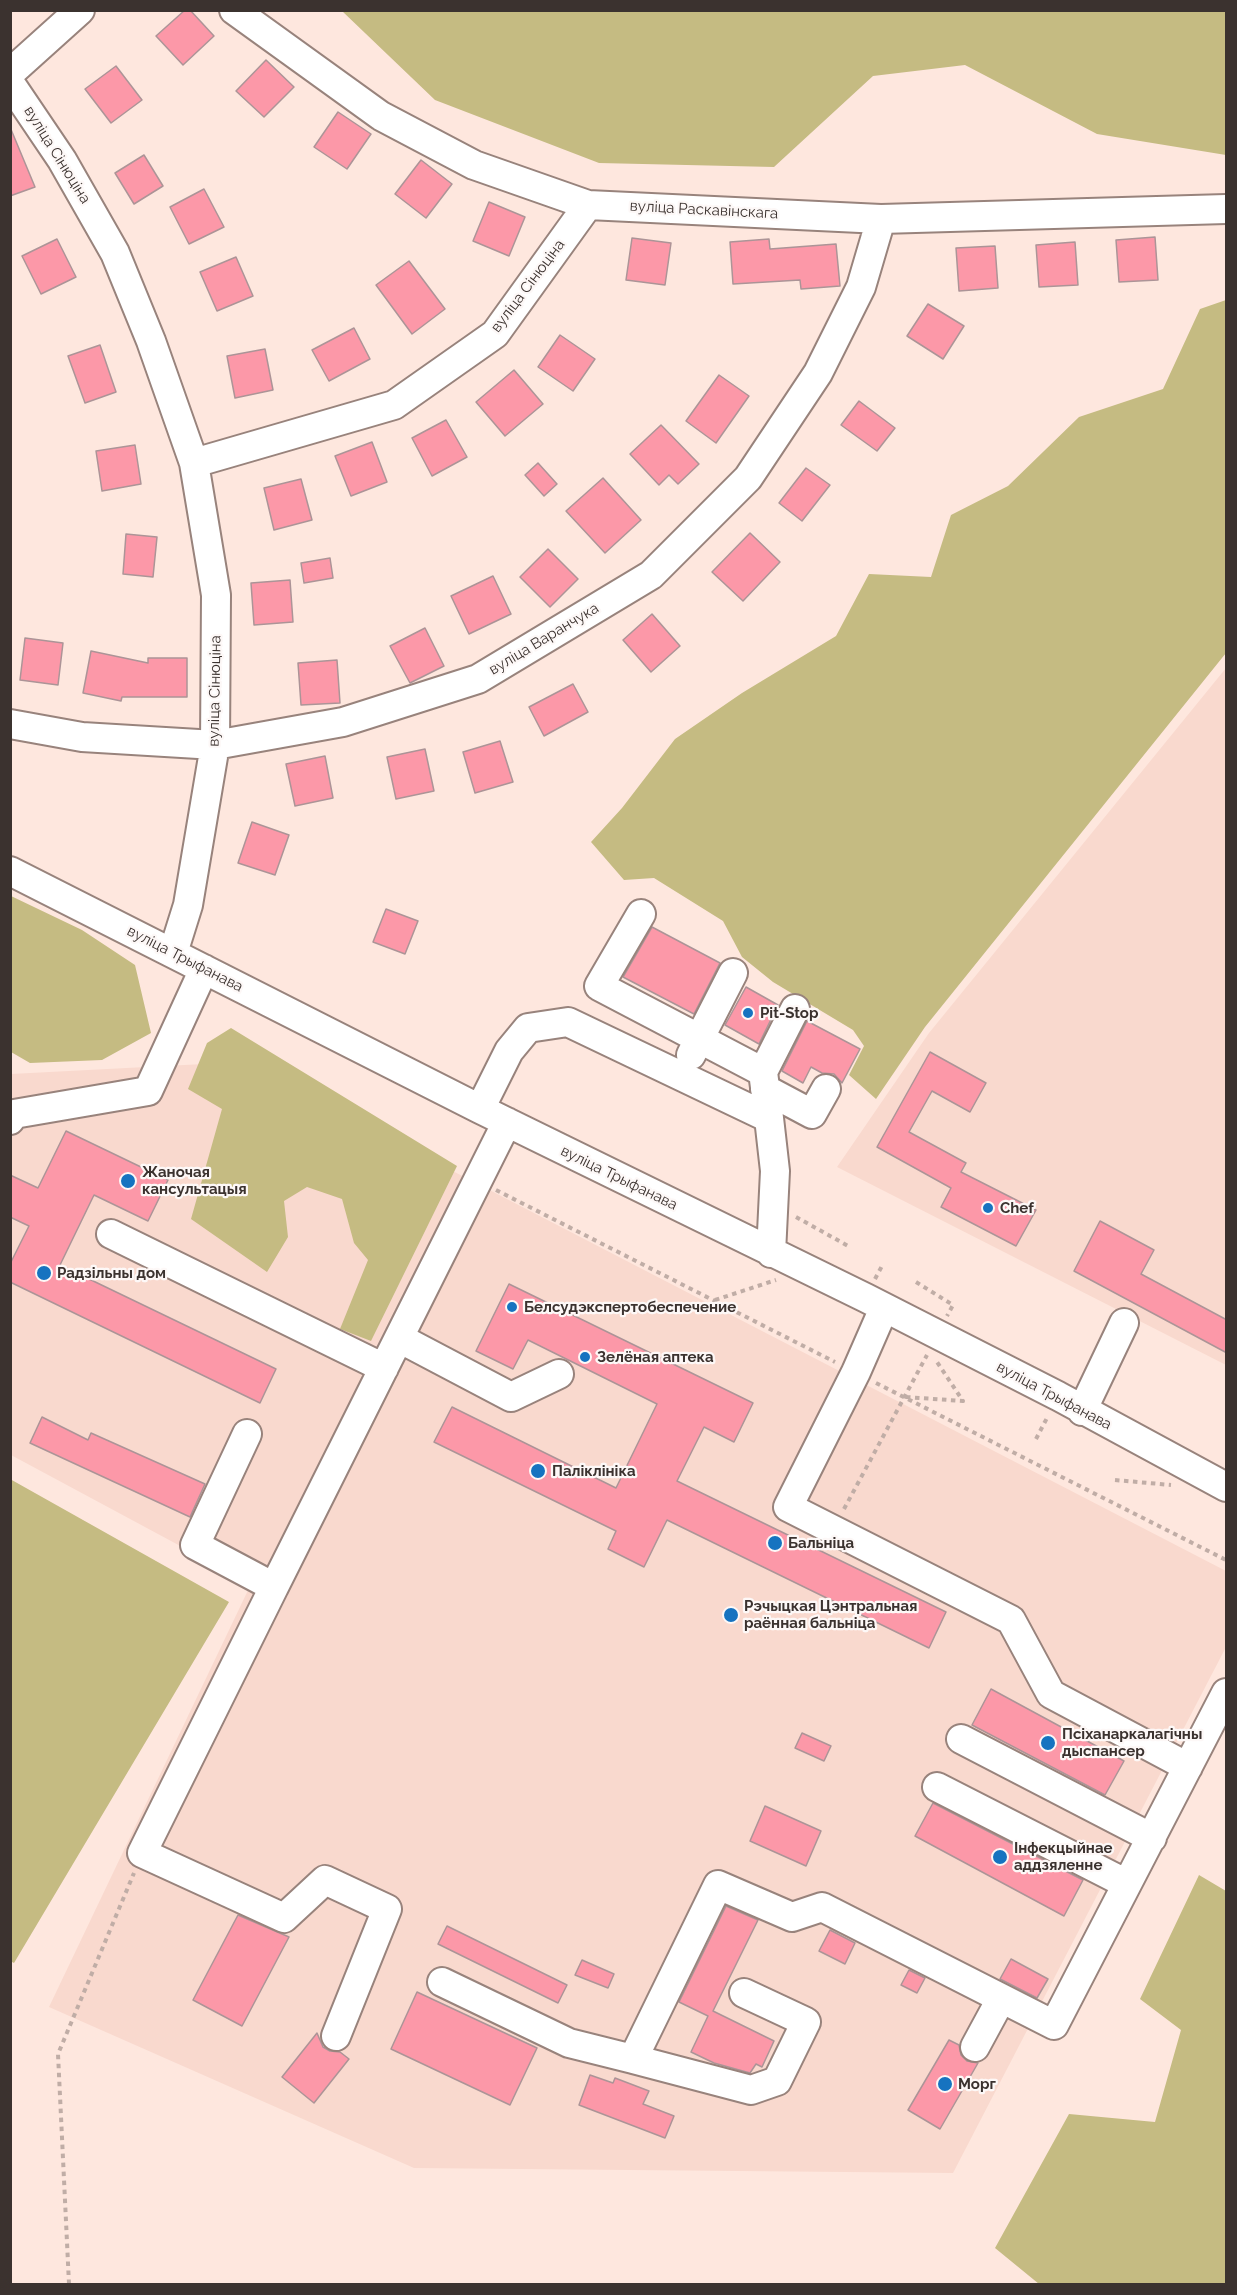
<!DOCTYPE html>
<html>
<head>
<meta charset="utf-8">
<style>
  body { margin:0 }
  #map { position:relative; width:1237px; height:2295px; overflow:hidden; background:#fee7de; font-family:Raleway,sans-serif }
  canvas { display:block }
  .frame { position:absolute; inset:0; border:12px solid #3b322f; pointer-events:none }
</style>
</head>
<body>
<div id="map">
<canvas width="1237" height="2295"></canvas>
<div class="frame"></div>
</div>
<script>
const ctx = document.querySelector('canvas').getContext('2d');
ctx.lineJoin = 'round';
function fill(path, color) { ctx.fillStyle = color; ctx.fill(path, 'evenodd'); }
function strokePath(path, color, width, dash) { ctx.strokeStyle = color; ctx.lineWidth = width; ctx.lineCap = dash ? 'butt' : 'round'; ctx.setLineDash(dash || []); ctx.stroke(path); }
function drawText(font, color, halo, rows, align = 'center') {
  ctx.font = font + ' Raleway,sans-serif'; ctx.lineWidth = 4.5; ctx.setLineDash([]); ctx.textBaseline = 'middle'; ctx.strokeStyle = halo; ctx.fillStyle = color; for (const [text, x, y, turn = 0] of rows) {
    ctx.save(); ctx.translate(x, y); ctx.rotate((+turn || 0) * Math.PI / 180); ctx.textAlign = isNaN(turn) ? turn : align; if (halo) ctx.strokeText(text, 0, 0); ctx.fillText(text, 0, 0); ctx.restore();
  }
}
fill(new Path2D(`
  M1226 668V1365L837 1167 929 1033Z
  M242 1062 1226 1571V1647L953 2173 414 2168 49 2007 251 1584 11 1455V1074Z`), '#f9d9ce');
fill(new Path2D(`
  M342 11H1226V155L1097 134 965 65 873 76 774 167 599 163 435 100Z
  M1226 300V653L925 1027 876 1099 849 1075 864 1046 853 1030 773 982 742 957 723 921 654 878 624 880 591 842 622 808 675 739 742 693 836 636 869 574 931 577 951 515 1008 486 1079 417 1163 389 1200 309Z
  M11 896 82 930 135 965 151 1033 102 1060 30 1063 11 1052Z
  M231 1028 457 1166 371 1341 340 1329 368 1260 354 1243 342 1199 307 1187 284 1201 288 1237 267 1272 191 1219 222 1109 188 1089 207 1043Z
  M10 1479 229 1602 14 1963 10 1961Z
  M1199 1875 1226 1891V2284H1039L995 2248 1069 2114 1155 2122 1181 2030 1140 1999Z`), '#c5bb82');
const building = new Path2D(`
  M185 10H190L214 36 183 65 156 36Z
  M266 60 294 87 264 117 236 91Z
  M116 66 142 100 111 123 85 89Z
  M338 112 371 134 347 169 314 147Z
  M10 127 35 187 10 196Z
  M144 155 163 186 134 204 115 173Z
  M421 160 452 184 426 218 395 194Z
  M204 189 224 227 189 244 170 207Z
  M489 202 525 217 509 256 473 241Z
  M1155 237 1158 280 1119 282 1116 240Z
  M632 238 671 243 665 285 626 280Z
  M57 239 76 277 41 294 22 256Z
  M769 239 770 249 836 244 840 286 801 289 800 280 733 284 730 242Z
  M1075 242 1078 285 1039 287 1036 245Z
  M995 246 998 288 959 291 956 248Z
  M236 257 253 296 217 311 200 272Z
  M409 261 445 309 412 334 376 285Z
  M928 304 964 326 943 359 907 336Z
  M354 328 370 359 329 381 312 350Z
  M560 335 595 359 573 391 538 367Z
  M100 345 116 392 85 403 68 356Z
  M265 349 273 390 235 398 227 356Z
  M514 370 543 404 505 436 476 402Z
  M719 375 749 396 716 443 686 421Z
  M859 401 895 428 877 451 841 425Z
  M446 420 467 457 432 476 412 438Z
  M661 425 699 464 678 484 669 475 659 485 630 454Z
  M372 442 387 482 351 496 335 456Z
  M135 445 141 484 102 491 96 451Z
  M538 463 557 484 544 496 525 475Z
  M806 468 830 485 802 521 779 503Z
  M603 478 641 520 605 553 566 511Z
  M301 479 312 520 274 530 264 488Z
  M750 533 780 562 743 601 712 572Z
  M126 534 157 537 153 577 123 574Z
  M548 549 578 579 550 607 520 577Z
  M330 558 333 578 304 583 301 563Z
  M493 576 511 614 469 634 451 596Z
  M290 580 293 622 254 625 251 583Z
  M652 614 680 646 651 672 623 640Z
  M425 628 444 666 410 683 390 646Z
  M25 638 63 643 58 685 20 680Z
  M91 651 148 663V658H187V697H122L121 701 83 693Z
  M337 660 340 703 301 705 298 663Z
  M573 684 588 712 544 736 529 707Z
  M500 741 513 782 475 793 463 752Z
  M425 749 434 791 396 799 387 757Z
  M325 756 333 798 295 806 286 764Z
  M252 822 289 835 275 875 238 863Z
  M386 909 418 921 405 954 373 942Z
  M652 927 720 963 694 1014 623 977Z
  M746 987 778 1005 759 1044 725 1025Z
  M807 1021 860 1049 842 1083 834 1074 822 1073 811 1067 803 1083 782 1071Z
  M930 1052 986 1083 970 1112 932 1091 909 1132 966 1163 961 1172 1036 1210 1016 1246 941 1207 951 1188 877 1147Z
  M66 1131 168 1180 148 1221 94 1195 60 1265 276 1369 260 1403 10 1282V1264L29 1226 10 1217V1175L38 1188Z
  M1100 1221 1154 1250 1141 1274 1227 1320V1353L1074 1271Z
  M509 1284 753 1403 734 1442 704 1427 677 1481 946 1612 929 1648 667 1520 644 1567 608 1549 616 1531 434 1442 452 1407 616 1488 657 1404 528 1340 513 1369 476 1351Z
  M42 1417 88 1440 91 1433 205 1484 190 1517 30 1443Z
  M991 1689 1124 1761 1105 1795 972 1725Z
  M802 1733 831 1746 824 1761 795 1748Z
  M933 1803 1083 1880 1064 1916 915 1836Z
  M765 1806 821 1831 806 1866 750 1841Z
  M726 1906 758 1920 713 2011 774 2041 762 2067 756 2064 750 2073 714 2063 691 2052 708 2016 679 2002Z
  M238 1915 289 1937 242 2026 193 2000Z
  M447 1926 567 1985 558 2003 438 1944Z
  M830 1930 855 1943 845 1964 819 1951Z
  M1011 1959 1048 1979 1037 1998 1000 1979Z
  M582 1960 614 1974 608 1988 575 1975Z
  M909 1970 925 1978 917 1993 901 1985Z
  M417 1992 537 2048 510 2105 391 2049Z
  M317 2033 323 2047 330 2051 340 2052 349 2059 314 2103 282 2077Z
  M949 2040 959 2045 961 2055 967 2061 978 2063 940 2129 908 2110Z
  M590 2075 613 2083 615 2078 649 2091 643 2104 674 2116 665 2138 579 2105Z`);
fill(building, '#fc98a8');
strokePath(building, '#ac9497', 1.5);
const minor = new Path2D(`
  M234 10 381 116 474 165 588 205 881 219 1226 209
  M10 73 80 10
  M10 83 62 160 115 253 151 341 194 463 216 595 215 745 188 905 173 953
  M194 463 394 405 495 334 588 205
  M10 724 82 737 215 745 343 722 478 679 651 575 748 478 818 373 861 287 881 219
  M10 871 480 1109 866 1298 1058 1396 1226 1487
  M641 914 599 986 763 1072 769 1118
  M691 1055 733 973
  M763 1072 795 1009
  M765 1089 812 1114 826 1089
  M480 1109 509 1051 528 1028 568 1022 769 1118 775 1171 771 1253
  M10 1120 14 1114 148 1091 204 969
  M111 1234 384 1368
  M884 1308 856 1372 788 1507 1011 1620 1051 1694 1188 1767
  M399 1338 511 1397 559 1374
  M1082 1411 1124 1323
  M247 1434 195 1545 274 1587 507 1122
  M274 1587 142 1853 284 1918 325 1880 387 1909 336 2036
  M961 1739 1152 1838
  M937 1787 1127 1884
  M442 1982 569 2043 633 2059 718 1885 792 1917 822 1907 1054 2025 1226 1693
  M975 2047 1001 1999
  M633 2059 751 2090 777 2081 806 2022 744 1993`);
strokePath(minor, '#98837c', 32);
strokePath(new Path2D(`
  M496 1190 835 1362
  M796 1217 850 1247
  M875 1279 883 1264
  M916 1282 953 1305 947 1316
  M715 1300 776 1280
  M876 1383 1226 1560
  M906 1397 963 1401 937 1362
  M1036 1439 1048 1416
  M1115 1480 1171 1485
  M844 1509 927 1355
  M69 2284 58 2054 134 1873`), '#c0ada6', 4, [4.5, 4.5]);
strokePath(minor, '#fff', 28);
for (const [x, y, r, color] of [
  [748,1013,6,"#1673c0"],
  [128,1181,8,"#1673c0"],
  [988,1208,6,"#1673c0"],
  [44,1273,8,"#1673c0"],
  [512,1307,6,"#1673c0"],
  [585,1357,6,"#1673c0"],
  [538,1471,8,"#1673c0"],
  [775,1543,8,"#1673c0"],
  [731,1615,8,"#1673c0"],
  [1048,1743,8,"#1673c0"],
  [1000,1857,8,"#1673c0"],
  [945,2084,8,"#1673c0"]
]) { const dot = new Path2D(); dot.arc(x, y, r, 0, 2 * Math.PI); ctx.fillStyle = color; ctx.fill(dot); strokePath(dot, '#fdf8f7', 2); }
drawText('15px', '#3b322f', '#fdf8f7', [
  ["вуліца Сінюціна",57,155,58],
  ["вуліца Раскавінскага",704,210,3],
  ["вуліца Сінюціна",528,286,-53],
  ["вуліца Варанчука",544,639,-31],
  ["вуліца Сінюціна",215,691,-89],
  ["вуліца Трыфанава",185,959,27],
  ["вуліца Трыфанава",619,1178,26],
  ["вуліца Трыфанава",1054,1396,28]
]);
drawText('bold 15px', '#3b322f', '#fdf8f7', [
  ["Pit-Stop",760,1013],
  ["Жаночая",142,1172],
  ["кансультацыя",142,1189],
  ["Chef",1000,1208],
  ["Радзільны дом",57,1273],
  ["Белсудэкспертобеспечение",524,1307],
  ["Зелёная аптека",597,1357],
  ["Паліклініка",552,1471],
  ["Бальніца",788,1543],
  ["Рэчыцкая Цэнтральная",744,1606],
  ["раённая бальніца",744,1623],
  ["Псіханаркалагічны",1062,1734],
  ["дыспансер",1062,1751],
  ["Інфекцыйнае",1014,1848],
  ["аддзяленне",1014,1865],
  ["Морг",958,2084]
], 'left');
</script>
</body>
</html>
